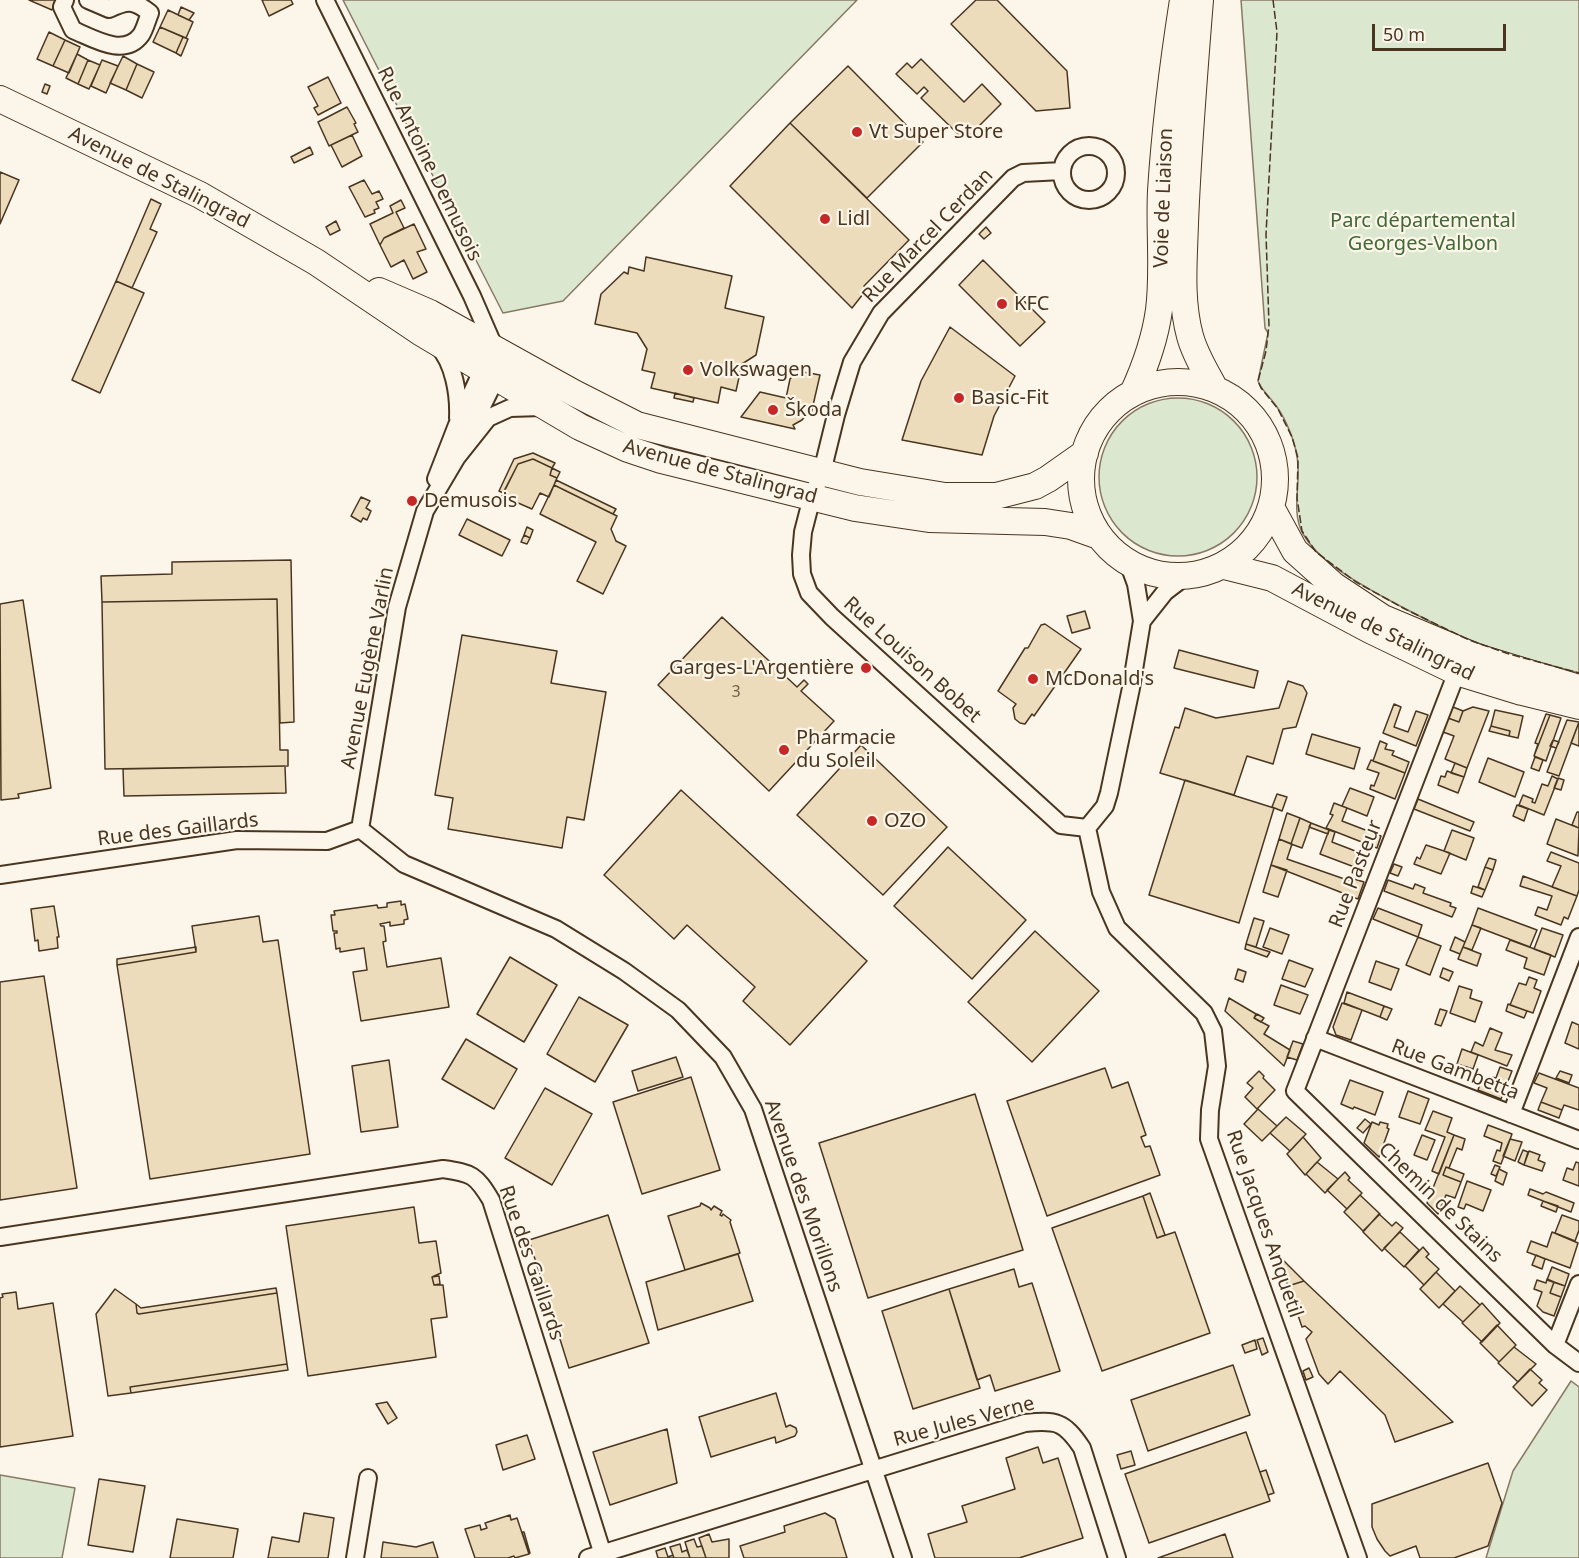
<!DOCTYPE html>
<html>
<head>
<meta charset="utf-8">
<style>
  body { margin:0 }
  #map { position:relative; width:1579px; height:1558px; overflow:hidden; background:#fbf6e9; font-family:"Noto Sans",sans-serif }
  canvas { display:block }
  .scale { position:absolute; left:1372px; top:24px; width:134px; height:27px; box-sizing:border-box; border:3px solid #4a3520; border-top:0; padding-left:8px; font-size:18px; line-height:21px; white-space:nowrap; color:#4a3520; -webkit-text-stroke:4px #fbf6e9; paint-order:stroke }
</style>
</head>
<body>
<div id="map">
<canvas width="1579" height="1558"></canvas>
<div class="scale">50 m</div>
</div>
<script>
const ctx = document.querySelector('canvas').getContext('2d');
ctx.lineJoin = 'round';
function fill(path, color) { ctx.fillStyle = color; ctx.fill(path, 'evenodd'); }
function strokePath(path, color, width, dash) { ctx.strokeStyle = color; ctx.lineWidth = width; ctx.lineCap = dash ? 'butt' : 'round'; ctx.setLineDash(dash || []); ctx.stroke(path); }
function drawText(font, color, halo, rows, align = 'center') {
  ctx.font = font + ' "Noto Sans",sans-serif'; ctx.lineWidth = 4.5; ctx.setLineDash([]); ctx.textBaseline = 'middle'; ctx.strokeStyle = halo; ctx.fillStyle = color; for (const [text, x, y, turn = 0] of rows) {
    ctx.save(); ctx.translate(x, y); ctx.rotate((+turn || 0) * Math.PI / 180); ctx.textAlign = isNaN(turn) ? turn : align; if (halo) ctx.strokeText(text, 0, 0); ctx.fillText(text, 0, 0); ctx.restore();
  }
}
const green = new Path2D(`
  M343 0H857L563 301 503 313Z
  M1241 0H1579V673C1543 663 1505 654 1470 640 1438 627 1407 610 1376 593 1350 578 1319 561 1303 534 1290 511 1302 482 1297 457 1295 441 1286 420 1277 407 1271 398 1262 391 1258 381L1268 333 1265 328Z
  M1099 477a79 79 0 1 1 158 0a79 79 0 1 1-158 0Z
  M1571 1381 1579 1387V1558H1486L1513 1471Z
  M0 1475 75 1488 62 1558H0Z`);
fill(green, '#dce7d0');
strokePath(green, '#887966', 1.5);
const building = new Path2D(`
  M29 0H56L52 10Z
  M262 0H291L293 4 269 16Z
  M976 0H997L1067 71 1070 108 1036 111 951 24Z
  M181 7 194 13 189 20 178 15Z
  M168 10 193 22 186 38 160 27Z
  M160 27 183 37 176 53 153 42Z
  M49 32 65 40 53 66 37 59Z
  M183 37 188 39 181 56 176 53Z
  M65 40 80 47 69 73 53 66Z
  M77 54 88 60 78 84 66 78Z
  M123 56 137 64 126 90 110 83Z
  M921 59 964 102 982 84 1001 104 970 135 958 134 921 98 928 91 924 87 917 94 896 74 907 63 912 68Z
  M88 60 100 65 89 89 78 84Z
  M102 60 118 66 106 93 91 86Z
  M137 64 154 72 142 98 126 90Z
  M848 66 923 142 867 198 790 123Z
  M328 77 341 103 318 115 314 108 318 106 308 87Z
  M45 84 50 86 47 94 42 92Z
  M347 107 356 123 354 124 358 132 329 146 318 122Z
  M790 123 909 240 864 286 867 289 852 308 730 186Z
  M352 135 362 156 342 167 331 145Z
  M310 147 313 154 294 163 291 157Z
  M0 172 19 180 0 224Z
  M364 180 372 194 379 191 383 199 376 202 379 208 374 210 375 213 365 217 349 187Z
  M151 199 161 204 150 229 157 232 132 288 116 281Z
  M401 200 405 208 396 212 404 228 384 238 380 245 370 224 393 213 390 206Z
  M336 221 340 230 330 235 326 227Z
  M414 224 426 249 417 252 427 272 413 279 404 260 391 267 380 245 384 238Z
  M986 227 991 233 984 239 979 234Z
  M646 257 732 276 725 308 764 317 756 355 742 364 736 391 721 387 718 403 651 388 655 373 642 370 647 349 637 333 595 324 601 294 624 272 628 274 629 267 644 271Z
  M983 260 1045 322 1020 346 959 285Z
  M116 281 144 293 100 393 72 380Z
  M950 327 1015 376 994 416 982 455 902 440 921 381Z
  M798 371 820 375 811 414 808 413 802 420 793 425 795 429 741 417 760 392 786 398 790 379Z
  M675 393 694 398 693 402 674 398Z
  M533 453 555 463 552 468 533 459 518 464 503 493 499 491 514 459Z
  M533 459 552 468 550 475 557 478 549 497 540 493 532 509 502 496 518 464Z
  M552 468 560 472 557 478 550 475Z
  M556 480 616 509 613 514 554 485Z
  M554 485 617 516 611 529 616 541 626 546 603 594 577 581 596 542 540 514Z
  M361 497 370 501 366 508 371 511 367 520 363 518 361 522 351 516Z
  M467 519 510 540 502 556 459 535Z
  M527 527 533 530 530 538 524 535Z
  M524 535 530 538 527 544 521 542Z
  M291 560 294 722 280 723 277 599 102 602 101 576 172 574V562Z
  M277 599 280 750H288V766L105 769 102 602Z
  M23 600 51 788 18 794 19 798 1 800 0 604Z
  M1085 611 1090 628 1072 633 1067 616Z
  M722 617 797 687 804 680 808 684 801 691 834 721 769 791 658 685Z
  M1045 624 1081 649 1034 716 1032 714 1025 724 1020 723 1015 719 1013 708 1016 704 998 691 1025 648H1028L1041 625Z
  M462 635 557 651 551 683 606 692 584 820 567 817 562 848 448 829 453 798 435 795Z
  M1179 650 1258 671 1254 688 1174 668Z
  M1288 681 1303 686 1307 693 1296 727 1283 729 1273 764 1247 756 1234 795 1160 773 1175 727 1179 728 1185 708 1216 718 1279 708Z
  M1394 704 1401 707 1394 727 1408 732 1416 711 1428 715 1416 746 1383 733Z
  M1453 707 1463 711 1459 722 1448 718Z
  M1473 707 1489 711 1467 768 1445 759 1454 736 1443 732 1448 718 1459 722 1463 711Z
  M1495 710 1523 716 1518 738 1509 736 1510 731 1491 726Z
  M1546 714 1550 715 1534 756 1538 744 1535 743Z
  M1550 715 1561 718 1546 761 1534 756Z
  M1567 720 1579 722 1559 776 1547 772Z
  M1579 722V746L1571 743Z
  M1491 726 1510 731 1509 736 1489 731Z
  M1312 734 1360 748 1354 769 1306 754Z
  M1553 740 1559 742 1556 748 1550 746Z
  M1380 741 1387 744 1385 749 1394 751 1392 755 1409 762 1405 773 1373 761Z
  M861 745 947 827 883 895 797 815Z
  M1535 757 1543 760 1539 771 1531 768Z
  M1488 758 1524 772 1515 797 1479 782Z
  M1371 760 1405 773 1395 799 1370 789 1371 785 1374 786 1379 773 1367 769Z
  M1455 763 1467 768 1464 777 1451 773Z
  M285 766 286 793 124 796 123 769Z
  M1447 771 1464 777 1458 793 1438 785 1441 776 1445 777Z
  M1552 776 1558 779 1544 815 1519 805 1523 795 1533 799 1532 802 1535 803 1542 784 1548 786Z
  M1558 778 1564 780 1561 790 1554 788Z
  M1185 780 1274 808 1239 923 1149 895Z
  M1350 788 1374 797 1367 816 1342 806Z
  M681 790 867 961 790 1045 743 1001 755 987 687 925 674 939 604 875Z
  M1277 794 1287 797 1282 811 1272 807Z
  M1418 799 1474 822 1470 831 1414 809Z
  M1334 803 1347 808 1342 821 1381 836 1377 848 1326 828 1333 815 1330 814Z
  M1517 805 1528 809 1524 821 1513 816Z
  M1577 812H1579V828L1572 825Z
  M1287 813 1300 818 1291 844 1279 839Z
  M1300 818 1311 823 1302 848 1291 844Z
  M1556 819 1579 828 1578 856 1547 844Z
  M1311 823 1329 830 1328 834 1309 827Z
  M1329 830 1335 832 1332 842 1363 854 1357 868 1320 854Z
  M1452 830 1474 838 1466 860 1444 851Z
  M1279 839 1292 844 1287 859 1353 882 1354 879 1364 882 1358 899 1271 865Z
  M1426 845 1450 853 1441 874 1414 864 1417 857 1420 859Z
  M948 847 1026 920 972 979 894 906Z
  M1551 852 1579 863V890L1577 896 1552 887 1561 866 1547 861Z
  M1489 858 1496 860 1493 870 1485 867Z
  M1394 864 1402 867 1398 876 1390 873Z
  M1271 865 1287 870 1278 897 1263 892Z
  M1485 867 1493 870 1485 890 1478 887Z
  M1523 876 1577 896 1568 919 1564 917 1561 925 1535 915 1538 907 1547 910 1552 896 1520 886Z
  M1388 880 1413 889 1415 884 1425 888 1423 893 1451 903 1450 906 1456 908 1452 917 1384 891Z
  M1473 886 1485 890 1482 897 1471 893Z
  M401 901V905L405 904 408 919 404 920V924L390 926V922L380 924 381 926H384L386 941 383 942 387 967 441 958 449 1007 361 1021 353 972 367 970 364 948 340 952V948L336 949 334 933H337V931H333L331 915H335L334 911 377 905 378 908 387 907V903Z
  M54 906 59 937H57L58 948 39 951 38 940 35 941 31 909Z
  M1378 908 1422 925 1418 937 1373 919Z
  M1478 908 1537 930 1530 947 1472 925Z
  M259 916 263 942 278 940 310 1154 150 1179 117 965 196 952 192 926Z
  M1254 918 1264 921 1256 947 1246 944Z
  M1472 925 1481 928 1472 950 1463 947Z
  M1270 928 1289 935 1282 954 1263 947Z
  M1542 928 1563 935 1555 957 1534 949Z
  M1035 931 1099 991 1032 1062 968 1002Z
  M1418 937 1441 946 1430 975 1406 965Z
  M1455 937 1465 942 1460 954 1450 950Z
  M1510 940 1551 955 1544 975 1524 968 1527 958 1506 950Z
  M1246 944 1270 952 1267 957 1245 949Z
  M196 947V952L117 965V959Z
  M1463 947 1481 954 1477 966 1458 959Z
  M510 957 557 985 524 1042 477 1014Z
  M1289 960 1313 969 1305 987 1282 979Z
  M1376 961 1399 969 1391 990 1369 982Z
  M1443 968 1453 972 1449 981 1440 977Z
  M1238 969 1246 972 1243 982 1235 979Z
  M44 976 77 1188 0 1200V982Z
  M1529 977 1537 980 1534 988 1541 991 1533 1013 1510 1005 1519 983 1526 985Z
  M1281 985 1308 995 1300 1014 1274 1005Z
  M1459 986 1472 990 1470 998 1482 1002 1475 1022 1450 1013Z
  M1347 992 1384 1006 1380 1017 1344 1003Z
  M579 997 628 1025 595 1082 547 1054Z
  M1229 998 1256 1014 1254 1018 1269 1026 1264 1034 1290 1050 1284 1066 1225 1011Z
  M1342 1003 1362 1010 1351 1040 1336 1035 1333 1027Z
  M1508 1004 1527 1011 1524 1018 1506 1011Z
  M1384 1006 1392 1009 1387 1020 1380 1017Z
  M1440 1009 1447 1011 1441 1026 1435 1024Z
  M1257 1014 1264 1018 1261 1022 1254 1018Z
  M1572 1022 1579 1025V1049L1565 1043Z
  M1490 1028 1502 1033 1495 1050 1512 1055 1507 1066 1471 1052 1475 1042 1483 1046Z
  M466 1039 517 1069 494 1109 442 1079Z
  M1293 1041 1303 1044 1297 1060 1287 1057Z
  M1462 1049 1478 1055 1473 1069 1457 1064Z
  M676 1057 683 1077 638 1091 632 1071Z
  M389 1060 398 1127 361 1132 352 1066Z
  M1500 1067 1512 1071 1501 1099 1478 1090 1481 1081 1493 1086Z
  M1105 1068 1112 1088 1128 1082 1146 1135 1141 1137 1145 1147 1150 1146 1160 1175 1047 1216 1007 1101Z
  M1259 1071 1264 1076 1263 1078 1275 1090 1257 1109 1245 1097 1253 1088 1247 1083Z
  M1560 1071 1572 1075 1569 1083 1556 1078Z
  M1539 1073 1579 1088V1110L1564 1105 1562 1110 1541 1102 1547 1088 1534 1083Z
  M691 1077 720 1170 642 1194 613 1102Z
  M1491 1077 1496 1078 1493 1086 1488 1084Z
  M1350 1080 1383 1092 1375 1115 1354 1107 1353 1109 1341 1104Z
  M545 1088 592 1114 552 1185 505 1158Z
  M1408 1091 1429 1099 1420 1124 1399 1117Z
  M975 1094 1023 1250 868 1298 819 1143Z
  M1541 1102 1562 1110 1559 1118 1538 1110Z
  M1258 1109 1277 1126 1262 1141 1244 1124Z
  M1433 1111 1452 1118 1447 1132 1454 1135 1439 1174 1432 1171 1445 1137 1425 1130Z
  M1286 1117 1306 1134 1290 1151 1270 1133Z
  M1365 1119 1371 1124 1363 1133 1357 1128Z
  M1372 1122 1379 1125 1380 1122 1388 1124 1387 1128 1389 1129 1379 1157 1364 1143Z
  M1488 1125 1512 1134 1501 1164 1493 1161 1497 1150 1500 1151 1502 1143 1484 1136Z
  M1422 1135 1435 1140 1427 1160 1414 1155Z
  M1454 1135 1465 1139 1462 1150 1457 1148 1449 1168 1446 1167 1443 1175 1461 1182 1455 1198 1446 1195 1438 1214 1427 1203Z
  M1303 1137 1321 1158 1305 1175 1287 1154Z
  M1510 1139 1522 1142 1515 1161 1503 1156Z
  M1523 1150 1528 1152 1524 1165 1518 1162Z
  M1529 1151 1540 1155 1538 1160 1545 1163 1542 1171 1524 1165Z
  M1317 1162 1338 1179 1325 1193 1306 1174Z
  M1576 1162 1579 1163V1186L1563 1180 1567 1168 1573 1170Z
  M1495 1165 1500 1167 1496 1176 1491 1174Z
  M1446 1167 1464 1174 1461 1182 1443 1175Z
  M1499 1169 1507 1173 1503 1185 1495 1181Z
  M1345 1172 1350 1178 1348 1180 1362 1193 1347 1209 1327 1190Z
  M1467 1181 1491 1190 1483 1211 1466 1204 1464 1209 1458 1207Z
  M1530 1189 1543 1194 1546 1192 1574 1203 1571 1212 1528 1195Z
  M1150 1193 1165 1235 1157 1238 1143 1196Z
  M1360 1195 1380 1214 1363 1231 1344 1212Z
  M1143 1196 1157 1238 1175 1232 1210 1333 1102 1371 1052 1228Z
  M1543 1201 1558 1206 1556 1212 1541 1206Z
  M701 1203 710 1208 711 1210 714 1206 722 1211 720 1215 722 1216 723 1214 731 1220 730 1222 740 1253 685 1270 668 1216 700 1206Z
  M414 1207 419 1243 436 1241 441 1273 432 1277 434 1285H443L447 1317 431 1319 436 1357 308 1376 286 1226Z
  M1379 1214 1392 1226 1396 1222 1403 1228 1382 1251 1363 1232Z
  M608 1215 649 1343 569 1368 529 1240Z
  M1562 1215 1579 1221V1230L1575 1241 1555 1233Z
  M1400 1232 1419 1250 1404 1267 1384 1248Z
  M1552 1232 1578 1243 1570 1268 1527 1252 1531 1241 1547 1247Z
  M1423 1247 1429 1254 1426 1257 1439 1269 1424 1285 1405 1266Z
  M738 1254 753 1301 658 1330 646 1282Z
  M1277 1254 1304 1281 1288 1286Z
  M1536 1255 1545 1259 1542 1269 1532 1265Z
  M1552 1267 1569 1274 1565 1286 1547 1280Z
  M1014 1269 1019 1287 1032 1283 1060 1371 995 1391 990 1375 977 1380 949 1289Z
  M1436 1272 1455 1291 1439 1308 1420 1289Z
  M439 1276 440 1284 434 1285 432 1277Z
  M1547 1279 1554 1282 1550 1293 1561 1297 1554 1316 1543 1312 1537 1306 1542 1292 1534 1289 1537 1280 1546 1283Z
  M1304 1281 1453 1422 1395 1442 1385 1415 1340 1371 1328 1384 1319 1374 1306 1339 1312 1332 1305 1326 1302 1327 1288 1286Z
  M1554 1282 1565 1286 1561 1297 1550 1293Z
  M1460 1286 1480 1305 1463 1322 1443 1304Z
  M276 1288 277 1293 139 1314 137 1313 136 1304 141 1308Z
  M115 1289 136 1304 137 1313 139 1314 277 1293 287 1364 130 1387 131 1393 108 1396 96 1314Z
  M949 1289 980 1388 913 1409 882 1311Z
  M16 1292 18 1309 53 1303 73 1436 0 1447V1298L3 1297 2 1294Z
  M1482 1303 1500 1323 1482 1342 1462 1323Z
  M1497 1325 1516 1345 1499 1362 1480 1343Z
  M1263 1338 1268 1352 1262 1355 1257 1340Z
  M1255 1340 1257 1349 1245 1353 1242 1345Z
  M1514 1347 1536 1364 1518 1382 1498 1363Z
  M287 1364 288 1370 131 1393 130 1387Z
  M1233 1365 1250 1415 1148 1451 1131 1400Z
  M1309 1368 1313 1377 1306 1380 1303 1371Z
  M1530 1369 1542 1380 1539 1383 1547 1390 1532 1406 1513 1387Z
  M776 1393 786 1427 790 1425 796 1428 797 1432 795 1436 776 1443 775 1437 711 1457 699 1417Z
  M387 1402 397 1418 388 1424 376 1404Z
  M667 1429 677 1483 610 1505 593 1452Z
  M1246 1432 1270 1501 1149 1543 1125 1474Z
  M527 1435 535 1459 503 1470 496 1445Z
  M1038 1447 1043 1463 1058 1458 1083 1538 1019 1558H935L928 1534 967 1522 962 1506 1015 1489 1006 1458Z
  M1131 1451 1135 1465 1121 1469 1117 1455Z
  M1488 1463 1502 1503 1488 1546 1454 1558H1420L1416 1546 1390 1556 1385 1551 1377 1539 1372 1527V1504Z
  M1266 1470 1274 1493 1268 1495 1260 1472Z
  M99 1479 145 1486 133 1552 88 1545Z
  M304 1513 334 1518 328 1558H268L272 1537 299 1542Z
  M825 1513 835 1519 847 1558H744L740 1546 785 1532 784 1526Z
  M510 1515 511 1520 517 1518 529 1554 515 1558 514 1556 508 1558H475L465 1529 480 1525 481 1530 487 1528 485 1523Z
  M177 1519 238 1529 233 1558H170Z
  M522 1532H524L530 1553 529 1554Z
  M709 1534 712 1542 729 1539V1558H706L699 1538Z
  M1225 1534 1233 1558H1158Z
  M694 1539 697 1547 702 1546 706 1558H690L685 1542Z
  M383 1542 416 1547 433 1542 438 1558H381Z
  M680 1544 682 1552 687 1550 690 1558H674L670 1547Z
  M665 1548 668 1557 673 1555 674 1558H658L656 1551Z`);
fill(building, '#ecdcbc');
strokePath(building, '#4a3520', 1.5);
const street = new Path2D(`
  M65 0 62 7 73 30C93 38 124 58 141 35 145 29 147 20 150 13 134 0 128 0 109 9L88 0
  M325 0 472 296 492 342 496 378 457 457
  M1062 173a27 27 0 1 1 54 0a27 27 0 1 1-54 0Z
  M1062 171 1023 173 1013 178 881 313 852 362 836 415 822 472 812 497 803 532 801 555 802 574 809 593 832 617 1061 825 1087 828
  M438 346C454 363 459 395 458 418
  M436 479 457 425 486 362
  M1142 621 1165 592 1186 576
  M1457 672 1295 1091 1555 1345 1579 1363
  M1087 828 1101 892 1117 928 1204 1013 1213 1031 1217 1066 1210 1110 1209 1139 1358 1558
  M1087 828 1105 806 1109 793 1131 688 1142 621 1136 584 1128 562
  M360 829 404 864 556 929 624 971 678 1010 723 1057 753 1109 903 1558
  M360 829 397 607 425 511 457 457 488 418 510 408 542 407
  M0 875 237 840 327 841 360 829
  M1315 1038 1579 1140
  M1511 1114 1579 937
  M0 1237 443 1169C472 1173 476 1175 491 1200L604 1558
  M1555 1345 1579 1284
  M355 1558 368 1478
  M588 1558 1025 1423C1056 1420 1064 1421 1082 1448L1117 1558`);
const primary = new Path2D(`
  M1200 0C1194 74 1188 148 1185 223 1184 260 1180 300 1190 336 1195 355 1206 372 1215 389
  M0 99 200 195 316 262 420 332 482 369 580 427 628 449 661 460 855 508 929 519 1045 522 1071 526 1099 536
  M379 291 430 313 574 393 637 425 860 482 945 496H996L1035 486 1048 479 1085 453
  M1081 479a97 97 0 1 1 194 0a97 97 0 1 1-194 0Z
  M1133 393C1145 367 1155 339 1159 310 1164 271 1159 231 1161 191 1165 127 1173 64 1183 0
  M1272 509 1295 551 1333 585 1383 618 1476 657 1579 688
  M1224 566 1272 578 1370 630 1457 672 1522 692 1579 706`);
strokePath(street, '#4a3520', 20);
strokePath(primary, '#4a3520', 28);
strokePath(street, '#fbf6e9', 16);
strokePath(primary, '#fbf6e9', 26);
strokePath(new Path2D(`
  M1273 0 1277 32 1266 234 1269 325 1266 351 1258 381 1261 388 1278 409 1292 437 1298 458 1297 498 1302 531 1316 552 1356 582 1405 609 1469 640 1509 654 1579 673`), '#4a3520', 1.5, [8, 3]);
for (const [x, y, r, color] of [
  [857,132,6,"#c62828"],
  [825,219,6,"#c62828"],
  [1002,304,6,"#c62828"],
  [688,370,6,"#c62828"],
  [959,398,6,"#c62828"],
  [773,410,6,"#c62828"],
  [412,501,6,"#c62828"],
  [866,668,6,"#c62828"],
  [1033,679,6,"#c62828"],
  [784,750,6,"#c62828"],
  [872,821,6,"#c62828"]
]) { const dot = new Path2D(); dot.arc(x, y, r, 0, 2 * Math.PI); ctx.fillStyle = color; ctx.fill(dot); strokePath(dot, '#fbf6e9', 2); }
drawText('16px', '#725f47', null, [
  ["3",736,692]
]);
drawText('20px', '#4a3520', '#fbf6e9', [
  ["Vt Super Store",869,132],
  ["Lidl",837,219],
  ["KFC",1014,304],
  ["Volkswagen",700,370],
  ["Basic-Fit",971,398],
  ["Škoda",785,410],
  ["Demusois",424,501],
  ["Garges-L'Argentière",854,668,"right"],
  ["McDonald's",1045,679],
  ["Pharmacie",796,738],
  ["du Soleil",796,761],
  ["OZO",884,821]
], 'left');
drawText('20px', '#4a3520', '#fbf6e9', [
  ["Rue Antoine Demusois",429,164,64],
  ["Avenue de Stalingrad",159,178,27],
  ["Voie de Liaison",1164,198,-88],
  ["Rue Marcel Cerdan",928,236,-46],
  ["Avenue de Stalingrad",720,472,15],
  ["Avenue de Stalingrad",1383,632,26],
  ["Rue Louison Bobet",912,660,42],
  ["Avenue Eugène Varlin",368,668,-79],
  ["Rue des Gaillards",178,830,-7],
  ["Rue Pasteur",1356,874,-69],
  ["Rue Gambetta",1455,1070,21],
  ["Avenue des Morillons",803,1196,71],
  ["Chemin de Stains",1440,1203,44],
  ["Rue Jacques Anquetil",1264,1224,71],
  ["Rue des Gaillards",531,1263,71],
  ["Rue Jules Verne",964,1422,-15]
]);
drawText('20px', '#436837', '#fbf6e9', [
  ["Parc départemental",1423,221],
  ["Georges-Valbon",1423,244]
]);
</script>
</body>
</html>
